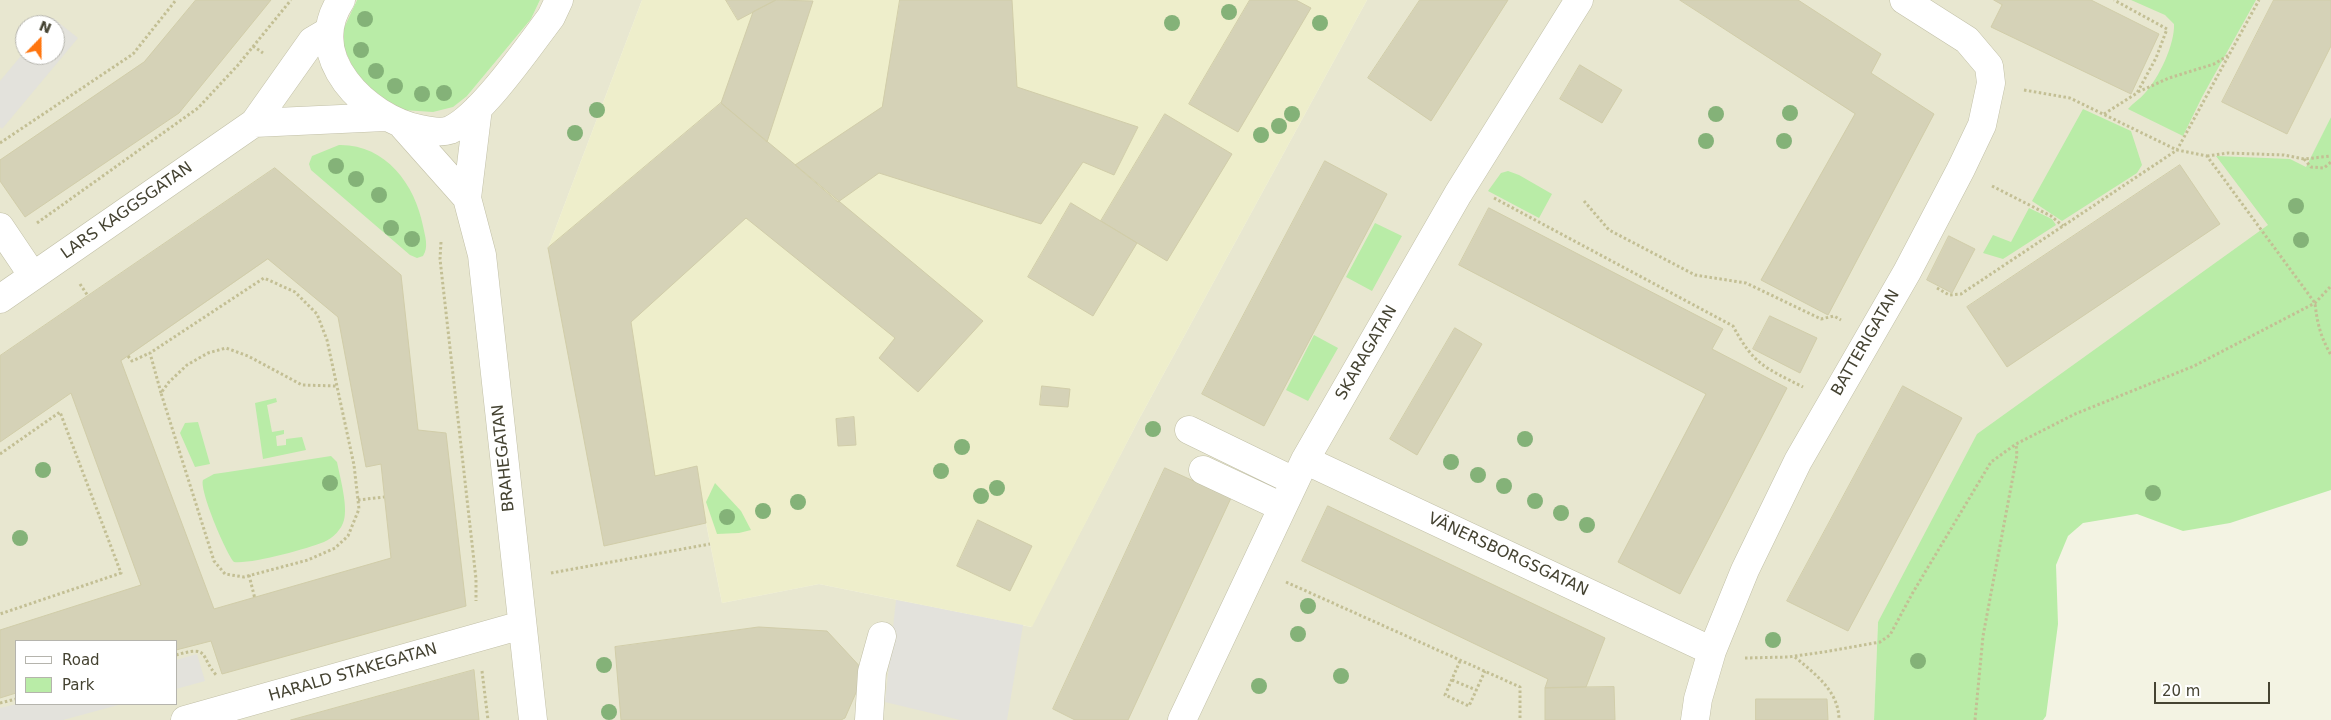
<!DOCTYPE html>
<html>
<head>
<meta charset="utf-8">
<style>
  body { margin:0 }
  #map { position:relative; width:2331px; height:720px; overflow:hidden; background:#f3f3e3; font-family:"DejaVu Sans",sans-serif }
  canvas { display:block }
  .legend { position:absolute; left:15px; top:640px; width:162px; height:65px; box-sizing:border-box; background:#fff; border:1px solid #b5b4ad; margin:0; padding:6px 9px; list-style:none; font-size:15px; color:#454332 }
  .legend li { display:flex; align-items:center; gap:10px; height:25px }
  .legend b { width:25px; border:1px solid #b5b4ad }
  .north { position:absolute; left:15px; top:15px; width:50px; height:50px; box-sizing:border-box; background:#fff; border:1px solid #b5b4ad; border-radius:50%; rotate:22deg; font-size:14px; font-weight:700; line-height:20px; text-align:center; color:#454332 }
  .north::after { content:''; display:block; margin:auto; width:18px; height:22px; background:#ff750e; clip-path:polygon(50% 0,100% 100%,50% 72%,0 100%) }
  .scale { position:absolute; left:2154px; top:682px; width:116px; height:22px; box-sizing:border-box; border:2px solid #454332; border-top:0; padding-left:6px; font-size:15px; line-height:18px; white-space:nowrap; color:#454332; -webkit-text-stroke:4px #fff; paint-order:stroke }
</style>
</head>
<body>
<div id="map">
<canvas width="2331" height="720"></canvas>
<ul class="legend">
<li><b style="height:6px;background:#fff"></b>Road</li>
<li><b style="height:14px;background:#b9eca7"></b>Park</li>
</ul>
<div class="north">N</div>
<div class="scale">20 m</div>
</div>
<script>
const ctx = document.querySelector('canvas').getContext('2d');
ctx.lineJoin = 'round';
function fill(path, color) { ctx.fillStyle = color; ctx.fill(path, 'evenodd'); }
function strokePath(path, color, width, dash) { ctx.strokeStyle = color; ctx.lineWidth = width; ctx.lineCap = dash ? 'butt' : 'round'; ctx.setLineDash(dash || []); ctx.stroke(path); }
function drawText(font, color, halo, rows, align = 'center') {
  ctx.font = font + ' "DejaVu Sans",sans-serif'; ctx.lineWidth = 5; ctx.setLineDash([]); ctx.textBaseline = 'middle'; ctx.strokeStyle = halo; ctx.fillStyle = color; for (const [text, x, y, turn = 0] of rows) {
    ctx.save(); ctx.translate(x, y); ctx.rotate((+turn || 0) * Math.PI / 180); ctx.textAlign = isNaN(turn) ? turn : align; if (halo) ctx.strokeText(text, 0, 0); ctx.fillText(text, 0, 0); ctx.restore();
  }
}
fill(new Path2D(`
  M0 0H357L352 9 467 96 531 19 540 0H642L548 248 706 523 722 603 819 584 1031 627 1138 421 1367 0H2331V117L2284 213 1878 622 1874 720H0ZM25 25H55V55H25ZM16 641H176V704H16Z`), '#e8e7d0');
fill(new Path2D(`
  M642 0H1367L1138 421 1032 627 819 584 722 603 706 523 604 546 548 248Z`), '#eeeecb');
fill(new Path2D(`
  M357 0H540L531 19 467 96 453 107 433 112 403 110 377 97 356 74 344 48V28Z
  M2131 0H2256L2202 97 2183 136 2128 109C2133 103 2140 99 2145 93 2159 78 2175 44 2174 24L2165 15Z
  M2083 109 2131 131 2142 165 2137 173 2062 221 2032 201Z
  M2331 117V490L2230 523 2183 531 2137 514 2083 523 2068 536 2056 565 2058 624 2046 716 2043 720H1874L1878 622 1977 434 2268 225 2216 156 2290 159 2306 167Z
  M339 145C385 144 415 184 423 226 425 236 429 247 423 256L417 258 410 255 311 170 309 164 312 156Z
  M1508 171 1519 175 1552 194 1539 218 1488 191 1501 173Z
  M2029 208 2052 219 2056 225 2003 259 1983 253 1993 235 2011 242Z
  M1375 223 1402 236 1372 291 1346 277Z
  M1314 335 1338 348 1308 401 1286 390Z
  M276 398 277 402 267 405 272 432 284 430V434L276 436 277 446 286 445V439L302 437 306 450 263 459 255 403Z
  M198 422 210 464 195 467 180 433 185 423Z
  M331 456 337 462C340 477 348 506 344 520 342 529 333 538 324 542 306 549 253 564 234 562 226 553 199 490 203 480L214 474 228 472Z
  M715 483 741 511 751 530 739 533 717 534 706 502Z`), '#b9eca7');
fill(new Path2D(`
  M53 18 78 38 2 129 0 127V81L25 51V55H55V25H47Z
  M896 600 1023 625 1007 720H960L885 702Z
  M197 654 205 681 176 689V660Z
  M17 704H122L63 720H0V708Z`), '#e3e2dc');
const building = new Path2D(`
  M196 0H271L179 113 25 217 0 181V160L144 62Z
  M726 0H776L738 20Z
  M776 0 813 1 767 142 721 103 753 12Z
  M900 0H1012L1017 87 1138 127 1114 175 1083 162 1041 224 879 173 838 202 795 165 882 107Z
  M1250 0H1296L1311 8 1238 132 1189 104Z
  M1420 0H1508L1431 121 1368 78Z
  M1680 0H1798L1881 54 1871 73 1934 114 1828 315 1761 280 1855 114Z
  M1994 0H2091L2159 34 2131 94 1991 27 2002 5Z
  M2274 0H2331V46L2287 134 2222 102Z
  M1580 65 1622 90 1602 123 1560 99Z
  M721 103 983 321 918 392 879 358 895 338 746 218 631 322 655 476 697 466 706 523 604 546 548 248Z
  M1165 114 1232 154 1167 261 1101 221Z
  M1325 161 1387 194 1264 426 1202 394Z
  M2180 165 2220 224 2007 367 1967 307Z
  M275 168 401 275 418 430 446 433 466 606 222 674 211 641 176 650V641H16V693L0 698V630L141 585 71 393 0 442V356ZM268 259 338 317 366 467 381 464 391 558 214 609 121 361Z
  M1071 203 1137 243 1093 316 1028 277Z
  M1489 208 1723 329 1712 349 1787 388 1680 594 1618 562 1706 394 1459 265Z
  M1949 236 1975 249 1952 293 1927 280Z
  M1770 316 1817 338 1800 373 1753 349Z
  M1455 328 1482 344 1417 455 1390 439Z
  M1042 386 1070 389 1068 407 1040 405Z
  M1903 386 1962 418 1848 631 1787 601Z
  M854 417 856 445 838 446 836 419Z
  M1165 468 1231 498 1128 720H1075L1053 709Z
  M1328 506 1605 638 1586 687 1545 688 1548 679 1302 561Z
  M978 520 1032 546 1010 591 957 566Z
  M759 627 827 631 865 672 845 718 841 720H621L615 647Z
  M474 670 479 720H291Z
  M1614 687 1615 720H1545V688Z
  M1756 699H1827L1828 720H1756Z`);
fill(building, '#d5d2b7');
strokePath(building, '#d1cda9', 1);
const minor = new Path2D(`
  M341 0C303 57 366 118 420 129 429 131 442 133 450 130 481 116 529 46 551 17L559 0
  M478 108 467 198 482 255 533 720
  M254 123 385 117
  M403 126 467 198
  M0 227 33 276
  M0 299 254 123 312 41 329 31
  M1189 430 1294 481
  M1305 460 1712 651
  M1203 470 1282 507
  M185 720 522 625
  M869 720 872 672 882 636
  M1182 720 1305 460 1458 194 1579 0
  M1695 720 1698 699 1712 651 1745 570 1798 461 1907 272 1961 169 1982 125 1991 83 1989 66 1967 40 1904 0`);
strokePath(minor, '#c2c0a7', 29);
strokePath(new Path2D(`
  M253 46 263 53
  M2024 90 2070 98 2177 150 2207 156 2315 303C2317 323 2321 338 2331 355
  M2138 92 2169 78 2214 64 2229 55
  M2104 114 2137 93 2156 58 2167 29 2114 0
  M0 143 133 54 176 0
  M2207 156 2228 153 2284 155 2304 159 2331 156
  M2304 159 2311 167 2324 168 2331 162
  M1992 186 2051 216 2063 226
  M1494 198 1733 326C1754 365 1764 367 1803 387
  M1584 201 1609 230 1695 275 1746 283 1821 319 1834 316 1841 320
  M37 223 198 108 238 65 291 0
  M441 242 440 259 476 579V601
  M80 284 88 296
  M1937 288 1949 295 1961 294 2177 150 2259 0
  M128 356 132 361 150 353
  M161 393 150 353 264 278 295 292 317 314 327 340 354 465 359 509 348 536 335 548 308 560 244 577 225 574 214 561 161 393 169 382 187 365 208 353 226 348 248 356 302 385 336 386
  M0 454 60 412 121 573 0 614
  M358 500 384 497
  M551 573 710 544
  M249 575 255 599
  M1286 582 1520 687V720
  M176 655C211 645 199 656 217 676
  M1795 657C1815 674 1839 691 1839 720
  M1745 658 1788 657 1824 652 1880 642 1890 635 1912 594 1991 462 2016 444 2075 414 2194 366 2315 303 2331 286
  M1460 661 1445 695 1469 706 1485 671
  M482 671 488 720
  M1452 680 1476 690
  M0 703 16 699
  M1975 720 1983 636 2017 455 2016 444`), '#c3bf94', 3, [2.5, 2.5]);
strokePath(minor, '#fff', 28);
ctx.fillStyle = '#84b278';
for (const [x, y] of [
  [1229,12],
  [365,19],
  [1172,23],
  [1320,23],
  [361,50],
  [376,71],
  [395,86],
  [444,93],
  [422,94],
  [597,110],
  [1790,113],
  [1292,114],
  [1716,114],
  [1279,126],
  [575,133],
  [1261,135],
  [1706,141],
  [1784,141],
  [336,166],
  [356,179],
  [379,195],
  [2296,206],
  [391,228],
  [412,239],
  [2301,240],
  [1153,429],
  [1525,439],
  [962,447],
  [1451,462],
  [43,470],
  [941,471],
  [1478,475],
  [330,483],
  [1504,486],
  [997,488],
  [2153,493],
  [981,496],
  [1535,501],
  [798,502],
  [763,511],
  [1561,513],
  [727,517],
  [1587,525],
  [20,538],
  [1308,606],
  [1298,634],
  [1773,640],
  [1918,661],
  [604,665],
  [1341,676],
  [1259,686],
  [609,712]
]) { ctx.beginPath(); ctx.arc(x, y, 8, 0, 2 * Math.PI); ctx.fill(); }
drawText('16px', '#454332', '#fff', [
  ["LARS KAGGSGATAN",127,211,-35],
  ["BATTERIGATAN",1866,343,-60],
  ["SKARAGATAN",1367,353,-60],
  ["BRAHEGATAN",504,458,-96],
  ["VÄNERSBORGSGATAN",1508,555,25],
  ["HARALD STAKEGATAN",353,673,-16]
]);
</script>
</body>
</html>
